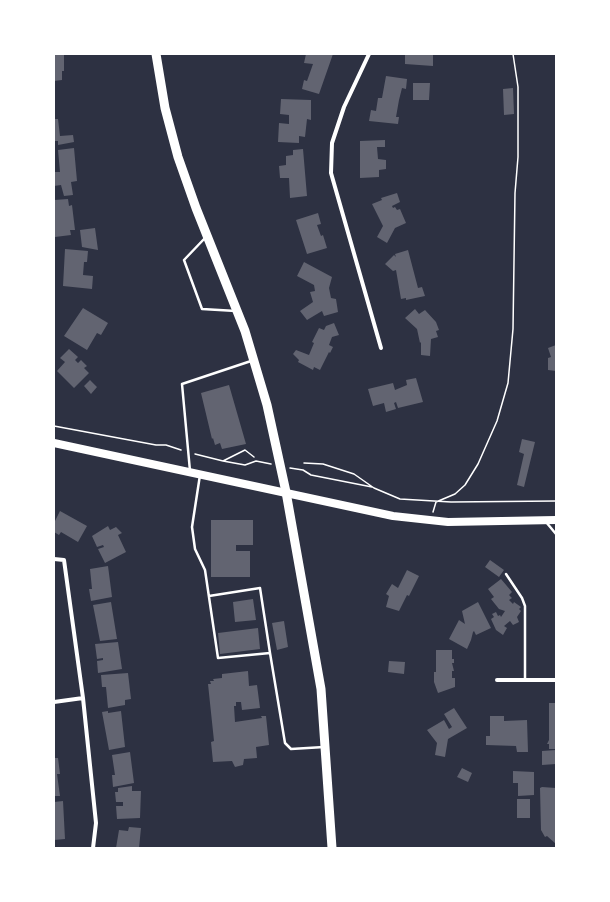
<!DOCTYPE html>
<html>
<head>
<meta charset="utf-8">
<style>
  body { margin:0 }
  #map { position:relative; width:610px; height:902px; overflow:hidden; background:#2d3142; font-family:"Noto Sans",sans-serif }
  canvas { display:block }
  .frame { position:absolute; inset:0; border:55px solid #fff; pointer-events:none }
</style>
</head>
<body>
<div id="map">
<canvas width="610" height="902"></canvas>
<div class="frame"></div>
</div>
<script>
const ctx = document.querySelector('canvas').getContext('2d');
ctx.lineJoin = 'round';
function fill(path, color) { ctx.fillStyle = color; ctx.fill(path, 'evenodd'); }
function strokePath(path, color, width, dash) { ctx.strokeStyle = color; ctx.lineWidth = width; ctx.lineCap = dash ? 'butt' : 'round'; ctx.setLineDash(dash || []); ctx.stroke(path); }
fill(new Path2D(`
  M54 54H64V71H62V80L54 81Z
  M306 54H333L319 94 302 89 304 80 307 81 313 64 304 63Z
  M405 54H433V66L405 64Z
  M386 76 407 79 406 89 402 88 399 100 396 117H399L398 124 369 121 371 110 376 111 378 98H382Z
  M413 83H430L429 100H413Z
  M513 88 514 114 504 115 503 89Z
  M281 99 311 100V120L307 119 305 137 299 136V143L278 142 279 123 289 124V115L280 114Z
  M54 119H58L60 136 73 135 74 142 58 145V141H54Z
  M385 140V147H377L378 159 386 160V169L379 170V177L360 178V141Z
  M74 148 77 181 71 182 73 195 64 196 61 185 54 186V172H60L58 150Z
  M303 149 307 196 290 198 289 178H280L279 166 286 165V156L293 155V150Z
  M397 193 400 202 392 206 393 208 395 207 397 210 400 209 406 223 395 228 387 243 377 237 383 226 372 204 382 200 381 198Z
  M68 199 69 206 72 205 75 230H70L71 235 55 237 54 200Z
  M318 213 321 224 317 225 321 236 323 235 327 248 307 254 296 220Z
  M95 228 98 250 82 247 80 230Z
  M65 249 88 251 87 262H84L83 275 93 276 92 289 63 286Z
  M408 250 418 288 422 287 425 296 406 300V298L401 299 396 270 393 271 385 264 394 255 396 257 395 254Z
  M304 262 332 277 329 288 331 298 336 299 338 312 324 316 322 311 307 320 300 311 313 302 310 292 315 291 314 285 297 276Z
  M83 308 108 323 101 335 97 333 87 350 64 336Z
  M415 309 419 314 425 310 436 322 439 330 436 331 438 337 431 339 430 356 421 355V342L420 343 417 329 405 318Z
  M334 323 339 335 332 337 329 345 333 347 330 353 329 352 320 370 314 367 313 370 298 362 299 360 293 354 296 350 309 355 314 343 312 342 319 328 324 330 326 326Z
  M556 345V371L548 370V358L551 357 548 348Z
  M69 349 78 357 75 360 78 363 81 360 87 366 84 368 89 373 74 388 57 371 65 362 60 358Z
  M416 378 423 402 398 408 396 402 394 403 396 409 386 412 384 403 373 406 368 389 393 383 395 390 407 385 406 380Z
  M90 380 97 387 91 394 84 386Z
  M229 385 246 444 222 449 220 443 215 445 213 438 212 439 201 393Z
  M522 439 535 442 524 487 517 485 524 454 519 452Z
  M60 511 87 526 78 542 61 532 59 535 54 532V523Z
  M211 520H253V545H236V551H250V577H211Z
  M108 526 110 530 116 527 122 533 118 535 126 552 105 563 98 549 104 547 103 545 97 547 92 536Z
  M490 560 504 570 499 577 485 567Z
  M108 566 112 597 91 601 89 589H92L90 569Z
  M407 570 419 576 409 596 407 595 399 611 386 607 389 596 386 594 392 584 398 588Z
  M501 579 512 592 509 595 512 598 509 600 513 604 514 602 521 607 519 609 521 611 517 617 519 622 513 625 510 621 504 626 507 628 503 635 496 630 491 619 494 617 492 614 496 612 498 616 500 615 501 617 505 611 499 609 491 599 494 597 488 589Z
  M253 599 256 620 235 622 233 602Z
  M111 602 117 639 100 641 93 605Z
  M478 602 491 628 476 635 474 631 473 632 471 640 467 649 449 639 459 620 465 624 462 611Z
  M284 621 288 647 277 650 272 623Z
  M258 628 260 649 220 654 218 633Z
  M118 642 122 669 98 673 97 661 103 660V658L97 659 95 644Z
  M436 650H452V659H454V663H452L454 671H452V678H455V687L438 693 434 682V672H436Z
  M389 661 405 662 404 674 388 672Z
  M248 671 249 686 257 685 260 708 242 710 241 702H236V706H234L235 722 262 718 261 716H266L269 745 256 747 257 758 244 759 243 765 235 767 232 761 213 762 211 742 214 741 208 684H211L210 681H214L213 679 222 678V674Z
  M128 673 131 699 125 700V705L108 708 106 687H102L101 675Z
  M549 703H556V749H549V744H547L549 740Z
  M454 708 467 728 448 739 445 757 435 755 437 743 427 730 444 720 449 729 452 727 444 714Z
  M108 711V713L121 711 125 747 109 750 102 712Z
  M490 716H504V721L527 720 528 752H517L516 746 486 745V736H490Z
  M556 750V764L542 765V751Z
  M130 752 134 783 113 787 112 775H115L112 755Z
  M54 758H58L60 774H57L60 796H54Z
  M462 768 472 773 468 782 457 777Z
  M513 771 534 772V795L518 796V783H513Z
  M132 786V791H141L140 818 117 819 116 806H123V802H116L115 792H118V788Z
  M542 787 556 788V844L547 836 545 837 541 830 540 788Z
  M517 799H530V818H517Z
  M63 801 65 839 54 840V802Z
  M129 827 141 828 139 848H116L119 830 128 831Z`), '#626471');
strokePath(new Path2D(`
  M54 426 156 445H166L181 450
  M195 454 223 461 245 450 254 457
  M223 461 245 465 256 461 271 464
  M304 463 323 464 354 474 374 488 400 499 451 502 556 501
  M290 468 303 470 311 475 372 487
  M433 512 436 502 455 494 465 485 478 464 497 421 508 383 513 329 515 193 518 157V87L513 54`), '#fff', 1.5);
strokePath(new Path2D(`
  M205 238 184 260 202 309 236 311
  M190 471 182 384 251 361
  M200 475 192 527 195 549 205 570 218 658 270 653 285 743 291 749 324 747
  M546 522 556 534
  M506 574 522 598 525 606V680
  M209 596 260 588 270 653`), '#fff', 2.5);
strokePath(new Path2D(`
  M369 54 344 107 332 143 331 173 381 348
  M54 559 64 560 83 698 96 823 93 848
  M497 680H556
  M54 702 83 698`), '#fff', 4);
strokePath(new Path2D(`
  M54 443 393 516 448 522 556 520`), '#fff', 8);
strokePath(new Path2D(`
  M156 54 165 108 178 157 196 208 245 331 267 405 286 492 321 689 332 848`), '#fff', 9);
</script>
</body>
</html>
